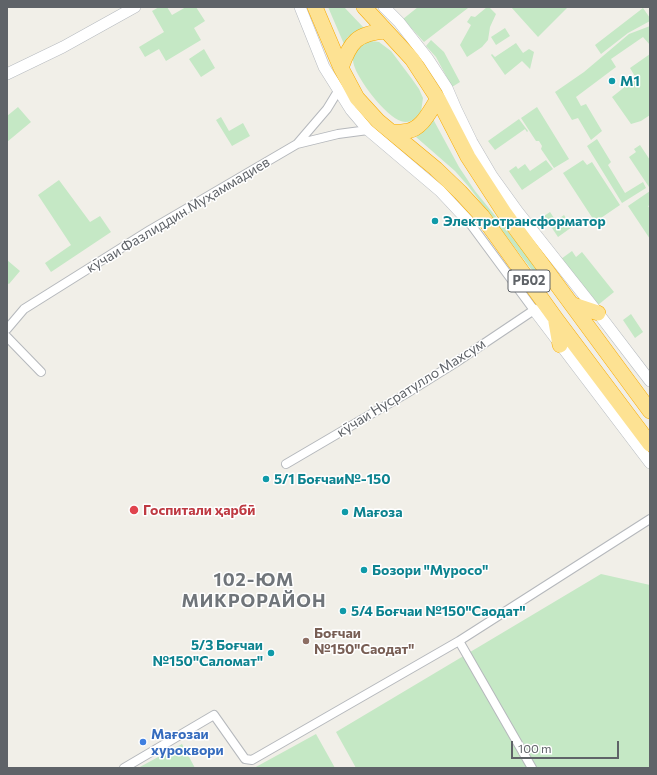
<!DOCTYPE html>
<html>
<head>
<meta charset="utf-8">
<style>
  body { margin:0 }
  #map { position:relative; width:657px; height:775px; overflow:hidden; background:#f1efe8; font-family:Commissioner,sans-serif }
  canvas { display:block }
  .frame { position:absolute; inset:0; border:8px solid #5f6368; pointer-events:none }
  .scale { position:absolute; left:511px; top:741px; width:108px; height:18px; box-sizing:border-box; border:2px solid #5f6368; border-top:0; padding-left:5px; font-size:12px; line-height:14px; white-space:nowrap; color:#5f6368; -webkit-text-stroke:3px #fff; paint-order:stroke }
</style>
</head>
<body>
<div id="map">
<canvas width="657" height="775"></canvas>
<div class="frame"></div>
<div class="scale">100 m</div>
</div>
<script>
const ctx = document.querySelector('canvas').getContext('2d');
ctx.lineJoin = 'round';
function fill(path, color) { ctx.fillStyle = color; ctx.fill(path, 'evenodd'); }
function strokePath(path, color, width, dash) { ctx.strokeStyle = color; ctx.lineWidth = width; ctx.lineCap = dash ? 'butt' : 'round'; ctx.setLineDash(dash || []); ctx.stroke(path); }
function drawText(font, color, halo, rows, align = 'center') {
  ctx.font = font + ' Commissioner,sans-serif'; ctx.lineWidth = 3; ctx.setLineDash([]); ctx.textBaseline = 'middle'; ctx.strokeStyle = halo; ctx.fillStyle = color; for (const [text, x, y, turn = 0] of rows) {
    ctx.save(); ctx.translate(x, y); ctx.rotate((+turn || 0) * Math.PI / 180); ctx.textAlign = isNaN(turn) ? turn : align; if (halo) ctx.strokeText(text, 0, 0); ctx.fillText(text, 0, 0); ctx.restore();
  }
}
fill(new Path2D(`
  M159 7H167L172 15 186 7H196L205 21 194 28 201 40 166 61 159 49 145 57 139 47 164 32 152 11Z
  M328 7H344L364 28 348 37 344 44Z
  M418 7H467L468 8 424 42 403 19Z
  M487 7H489L496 14 490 27 488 40 482 47 467 57 460 45 471 25 467 22 471 16 475 17Z
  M511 7H568L538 37Z
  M643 8 650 18V21L628 33 601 54 595 45Z
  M650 26V45L643 37 611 59 616 67 576 97 581 106 586 104 602 131 591 140 578 118 572 120 555 92 584 72 629 34Z
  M505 28 510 36 496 45 491 37Z
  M431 40 444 52 460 82 452 87 436 57 426 46Z
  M371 41 379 42 391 51 412 79 419 89 423 98 421 112C417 117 412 122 406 122 390 123 360 82 355 68 352 61 352 53 357 47 360 44 367 42 371 41Z
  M516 43 523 53 529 49 534 52 530 69 522 61 505 75 491 55 492 54 495 57Z
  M204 49 215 68 201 77 189 59Z
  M650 54V115L641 121 631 124 612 97 636 78 630 68Z
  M18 107 31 122 7 142V116Z
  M537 107 569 159 554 168 541 149 542 146 539 141H536L521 118Z
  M221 117 229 131 243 123 250 136 232 146 216 120Z
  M433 119 459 167 475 191 536 266 537 270 534 271 531 269 469 187 455 171 416 137 428 126Z
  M519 119 528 131 527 132 525 129 495 150 488 141Z
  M597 139 611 162 608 165 625 193 643 182 646 188 622 203 587 146Z
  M640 145 650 160V186L649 187 629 157 636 152 634 149Z
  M546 160 553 169 522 190 509 171 516 166 518 169 525 164 530 171Z
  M583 160 587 165 592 162 620 205 595 222 563 173Z
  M59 180 90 222 100 216 111 232 51 272 45 263 71 245 38 195Z
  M650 191V205L648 206 650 209V239L628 206Z
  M550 212 556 221 564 215 572 227 558 237 544 216Z
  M572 251 576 257 582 252 614 292 598 305 561 259Z
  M7 260 20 271 9 284 7 283Z
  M631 314 643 332 635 338 623 320Z
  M601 574 650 585V768H356L336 732Z
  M316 734 335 768H254Z
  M182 744 195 768H174L173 767 170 768H138Z`), '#c5e8c5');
const street = new Path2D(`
  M297 144 338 134 368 130
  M7 329 24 309 150 230 297 144 327 109 338 91
  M7 337 41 372
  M286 464 407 393 455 363 534 310 469 222
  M459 641 532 768
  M124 768 214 715 245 759 252 760 459 641 650 519`);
const secondary = new Path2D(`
  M300 7 324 67 351 110 368 130 440 191 469 222
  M384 7 399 22 428 59 447 88 456 109 472 142 492 176 518 212 598 313 650 381
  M7 74 63 47 135 7
  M534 310 650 463`);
const highway = new Path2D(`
  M315 7 341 68 357 98 378 121 436 169 460 192 482 216 556 319 650 444
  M364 7 412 59 438 99 468 157 505 214 650 411
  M341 68C350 42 357 33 386 31
  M392 132C397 132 403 132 408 131 423 128 430 110 438 99
  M571 304 598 313
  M556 322 560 345`);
strokePath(street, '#b5b8bc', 10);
strokePath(secondary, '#b6babf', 12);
strokePath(highway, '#f9ab00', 16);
strokePath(street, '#fff', 8);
strokePath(secondary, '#fff', 11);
strokePath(highway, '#fde293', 15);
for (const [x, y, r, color] of [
  [612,81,4,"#0f9aa8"],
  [435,221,4,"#0f9aa8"],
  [266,479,4,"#0f9aa8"],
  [134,510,5,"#e0444e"],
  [345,512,4,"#0f9aa8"],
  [364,570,4,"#0f9aa8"],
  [343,611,4,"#0f9aa8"],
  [306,641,4,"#8d6e63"],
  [271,653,4,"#0f9aa8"],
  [143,742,4,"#3f7fe0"]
]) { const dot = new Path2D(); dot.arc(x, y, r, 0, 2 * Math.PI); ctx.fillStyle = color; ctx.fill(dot); strokePath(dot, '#fff', 1.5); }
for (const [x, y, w] of [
  [529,281,42]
]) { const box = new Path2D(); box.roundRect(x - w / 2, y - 11, w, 22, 3); ctx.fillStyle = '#fff'; ctx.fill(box); strokePath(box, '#5f6368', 1); }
drawText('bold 13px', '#5f6368', null, [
  ["РБ02",529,281]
]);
drawText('bold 14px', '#0d838f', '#fff', [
  ["М1",620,81],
  ["Электротрансформатор",443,221],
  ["5/1 Боғчаи№-150",274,479],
  ["Мағоза",353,512],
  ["Бозори \"Муросо\"",372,570],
  ["5/4 Боғчаи №150\"Саодат\"",351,611],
  ["5/3 Боғчаи",263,645,"right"],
  ["№150\"Саломат\"",263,661,"right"]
], 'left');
drawText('14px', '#5f6368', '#fff', [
  ["кӯчаи Фазлиддин Муҳаммадиев",178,215,-31],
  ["кӯчаи Нусратулло Махсум",411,388,-32]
]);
drawText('bold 14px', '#be3a42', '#fff', [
  ["Госпитали ҳарбӣ",143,510]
], 'left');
drawText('bold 14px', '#785e54', '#fff', [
  ["Боғчаи",314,633],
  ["№150\"Саодат\"",314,649]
], 'left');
drawText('bold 14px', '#366cbe', '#fff', [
  ["Мағозаи",151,734],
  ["хуроквори",151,750]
], 'left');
ctx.letterSpacing = '1px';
drawText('bold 18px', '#70757a', '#fff', [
  ["102-ЮМ",254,580],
  ["МИКРОРАЙОН",254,601]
]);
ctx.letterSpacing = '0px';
</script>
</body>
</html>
